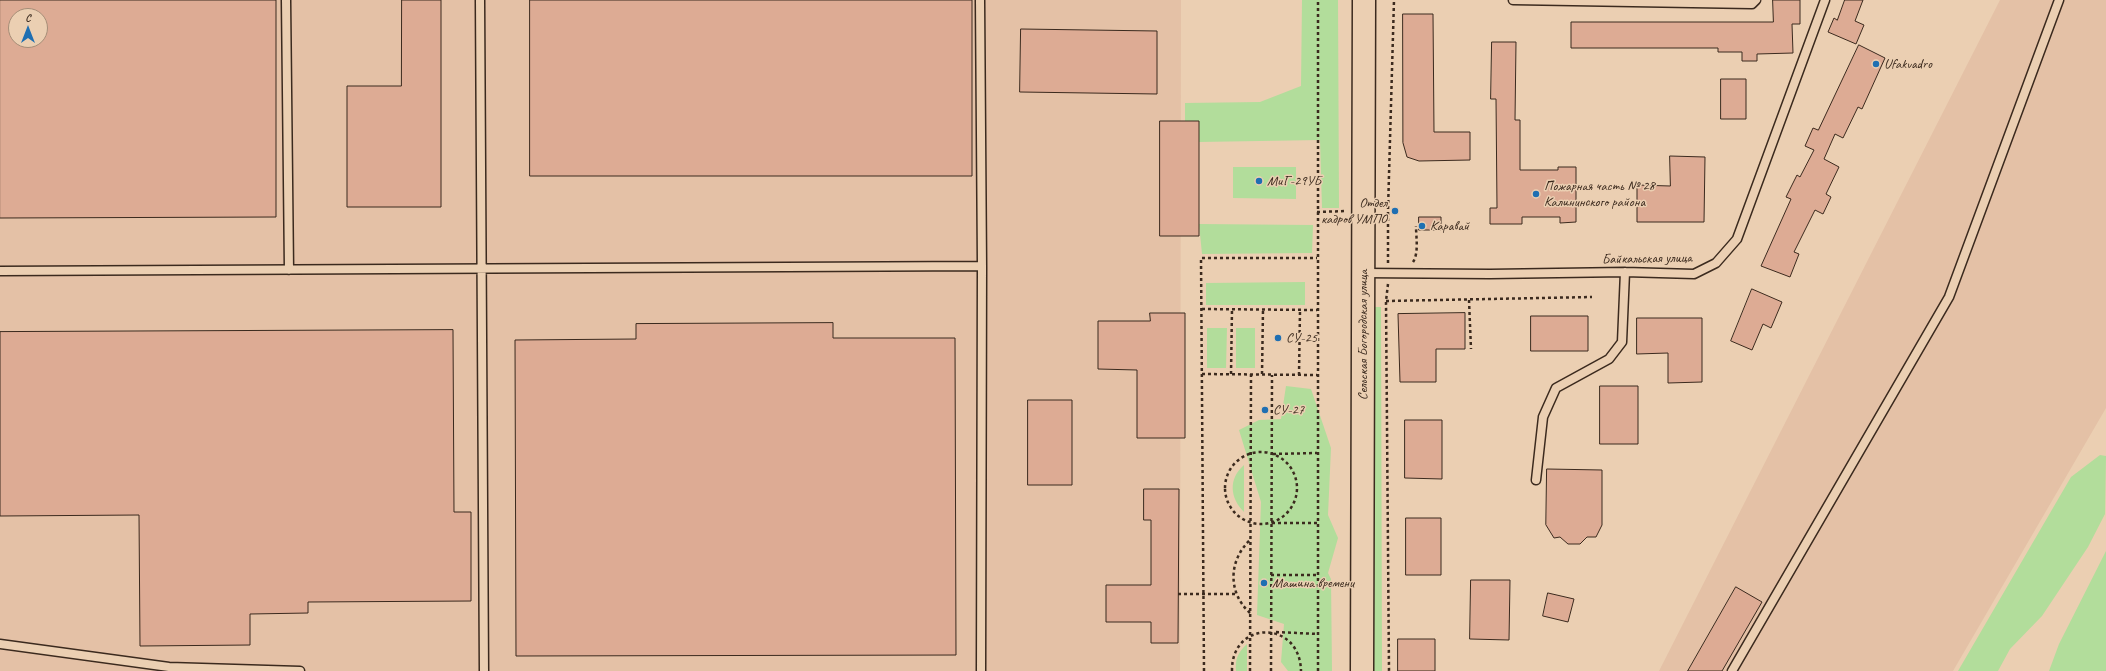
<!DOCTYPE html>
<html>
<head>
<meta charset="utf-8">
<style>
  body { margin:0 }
  #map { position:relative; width:2106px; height:671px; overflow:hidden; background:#ebcfb2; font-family:Caveat,sans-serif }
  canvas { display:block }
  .north { position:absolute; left:8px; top:8px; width:40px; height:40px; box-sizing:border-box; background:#ebcfb2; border:1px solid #a58d77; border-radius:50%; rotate:0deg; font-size:11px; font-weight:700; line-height:16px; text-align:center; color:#3b2a1e }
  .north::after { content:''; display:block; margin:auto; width:14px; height:18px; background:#1f6fb2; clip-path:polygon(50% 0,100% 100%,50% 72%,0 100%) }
</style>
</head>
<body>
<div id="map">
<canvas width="2106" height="671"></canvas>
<div class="north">С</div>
</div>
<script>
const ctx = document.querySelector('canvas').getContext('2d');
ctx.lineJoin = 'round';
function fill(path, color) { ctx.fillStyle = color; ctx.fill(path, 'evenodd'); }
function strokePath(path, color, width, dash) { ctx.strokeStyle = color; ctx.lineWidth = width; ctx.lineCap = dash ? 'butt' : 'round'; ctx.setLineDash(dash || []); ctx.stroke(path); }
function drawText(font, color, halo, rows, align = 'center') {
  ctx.font = font + ' Caveat,sans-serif'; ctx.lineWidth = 3; ctx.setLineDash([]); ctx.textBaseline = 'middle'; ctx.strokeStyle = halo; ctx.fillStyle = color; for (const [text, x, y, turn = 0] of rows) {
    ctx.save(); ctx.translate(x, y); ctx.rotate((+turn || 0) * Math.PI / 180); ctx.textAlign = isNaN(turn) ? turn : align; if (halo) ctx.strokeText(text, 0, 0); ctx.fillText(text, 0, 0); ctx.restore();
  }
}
fill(new Path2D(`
  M0 0H1181L1180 671H0ZM16 16H40V40H16Z
  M2000 0H2106V408L1953 671H1659Z`), '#e4c1a6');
fill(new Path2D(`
  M1302 0H1338L1339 208H1322L1320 140 1199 142V121H1185V103L1260 102 1301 86Z
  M1233 167H1296V199L1233 198Z
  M1199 224 1313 225 1312 253 1202 254Z
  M1305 282V305H1206V283Z
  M1371 307H1381L1382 671H1372Z
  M1207 328H1227L1226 368H1207Z
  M1236 328H1255V368H1236Z
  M1286 386 1311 389 1331 448 1328 515 1338 538 1328 573 1331 579 1332 671H1288L1281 662 1284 624 1257 615 1261 502 1239 430 1259 420 1281 419Z
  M2100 455 2106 456 2105 514 2088 547 2042 616 2010 649 1998 671H1958L2071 477Z
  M1244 465V512C1230 498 1228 479 1244 465Z
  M2106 551V671H2049L2059 644Z
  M1247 644V671H1236C1235 659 1238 652 1247 644Z`), '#b2dd9b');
const building = new Path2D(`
  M0 0H276V217L0 218ZM16 16H40V40H16Z
  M402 0H441V207H347V86H401Z
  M530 0H972V176H530Z
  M1773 0H1800V24H1792L1793 53 1757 54V61H1742V52H1718V48H1571V22H1773Z
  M1845 0H1863L1855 21 1864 25 1856 44 1828 32 1834 18 1837 20Z
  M1403 14H1433L1434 132H1470V160L1419 161 1407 157 1403 143Z
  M1021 29 1157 31V94L1020 92Z
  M1492 42H1516L1515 120H1520V170H1558V167H1576V222L1560 223V217H1522V224H1490V208H1497L1496 99H1491Z
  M1859 45 1885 58 1862 109 1858 107 1843 138 1835 134 1824 159 1839 167 1826 194 1831 197 1823 214 1815 210 1794 252 1799 254 1790 277 1761 266 1791 199 1786 197 1797 175 1800 177 1814 150 1805 146 1813 128 1818 130Z
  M1721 79H1746V119H1721Z
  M1160 121H1199V236H1160Z
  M1670 156 1705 157 1704 222H1637V185L1670 186Z
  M1419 217H1441V230H1419Z
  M1752 289 1782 302 1771 328 1763 324 1752 350 1731 341Z
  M1150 313H1185V438H1137V370L1098 369V321H1150Z
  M1465 313V349H1436V382H1400L1398 314Z
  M1531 316H1588V351H1531Z
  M1637 318H1702V382L1668 383V353L1637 354Z
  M833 323V338H955L956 655 516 656 515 340 636 339V324Z
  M453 330 454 512H471V601L308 602V613L250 614V645L140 646 139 515 0 516V332Z
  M1600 386H1638V444H1600Z
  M1028 400H1072V485H1028Z
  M1405 420H1442V479L1405 478Z
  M1547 469 1602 470V525L1596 537H1587L1580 544H1568L1560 537 1554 538 1546 525Z
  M1144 489H1179L1178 643H1151V622H1106V585H1151V520H1144Z
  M1406 518H1441V575H1406Z
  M1471 580H1510L1509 640 1470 639Z
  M1736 587 1762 602 1722 671H1688Z
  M1548 593 1574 599 1568 622 1543 616Z
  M1398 639H1435V671H1398Z`);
fill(building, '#ddab94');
strokePath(building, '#3b2a1e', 1);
const service = new Path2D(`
  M286 0 289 270
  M480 0 484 671
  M980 0 982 266 981 671
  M1513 0 1752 4 1756 0
  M0 271 982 266
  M1363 273 1490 274 1625 272 1694 274 1716 263 1737 239 1825 0
  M1536 480 1543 417 1556 388 1609 359 1622 342 1625 272
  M0 644 169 667 300 671
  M1732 671 1949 297 2059 0`);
const secondary = new Path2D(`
  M1362 671 1364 0`);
strokePath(service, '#3b2a1e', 11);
strokePath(secondary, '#3b2a1e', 25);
strokePath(new Path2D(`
  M1317 212 1346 211
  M1413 262C1419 253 1416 237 1416 226
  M1388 263V210L1394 0
  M1388 284 1386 301 1389 671
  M1469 300 1471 349
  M1386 301 1592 297
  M1202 309 1317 310
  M1202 374 1317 375
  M1231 374 1232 309
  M1262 374 1263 310
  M1299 375 1300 310
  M1225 488a36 36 0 1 1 72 0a36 36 0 1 1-72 0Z
  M1273 454 1317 453
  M1272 523H1317
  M1271 575H1317
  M1178 594H1236
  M1250 613C1228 593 1228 561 1250 540
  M1276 632 1318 634
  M1204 671 1201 258H1317
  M1232 671C1231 620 1300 619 1301 671
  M1250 671 1251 374
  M1271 671 1272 375
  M1318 671V0`), '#3b2a1e', 2.5, [3, 3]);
strokePath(service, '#ebcfb2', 8);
strokePath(secondary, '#ebcfb2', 22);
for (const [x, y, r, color] of [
  [1876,64,4,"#1f6fb2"],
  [1259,181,4,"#1f6fb2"],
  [1536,194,4,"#1f6fb2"],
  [1395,211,4,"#1f6fb2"],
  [1422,226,4,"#1f6fb2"],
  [1278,338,4,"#1f6fb2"],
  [1265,410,4,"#1f6fb2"],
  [1264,583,4,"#1f6fb2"]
]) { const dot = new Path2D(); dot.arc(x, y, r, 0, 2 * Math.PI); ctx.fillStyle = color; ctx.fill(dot); strokePath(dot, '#ebcfb2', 1.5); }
drawText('14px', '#3b2a1e', '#ebcfb2', [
  ["Ufakvadro",1884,64],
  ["МиГ-29УБ",1267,181],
  ["Пожарная часть № 28",1544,186],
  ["Калининского района",1544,202],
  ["Отдел",1387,203,"right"],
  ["кадров УМПО",1387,219,"right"],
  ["Каравай",1430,226],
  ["СУ-25",1286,338],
  ["СУ-27",1273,410],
  ["Машина времени",1272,583]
], 'left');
drawText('14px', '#3b2a1e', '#ebcfb2', [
  ["Байкальская улица",1647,259,-1],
  ["Сельская Богородская улица",1363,335,-90]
]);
</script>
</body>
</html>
